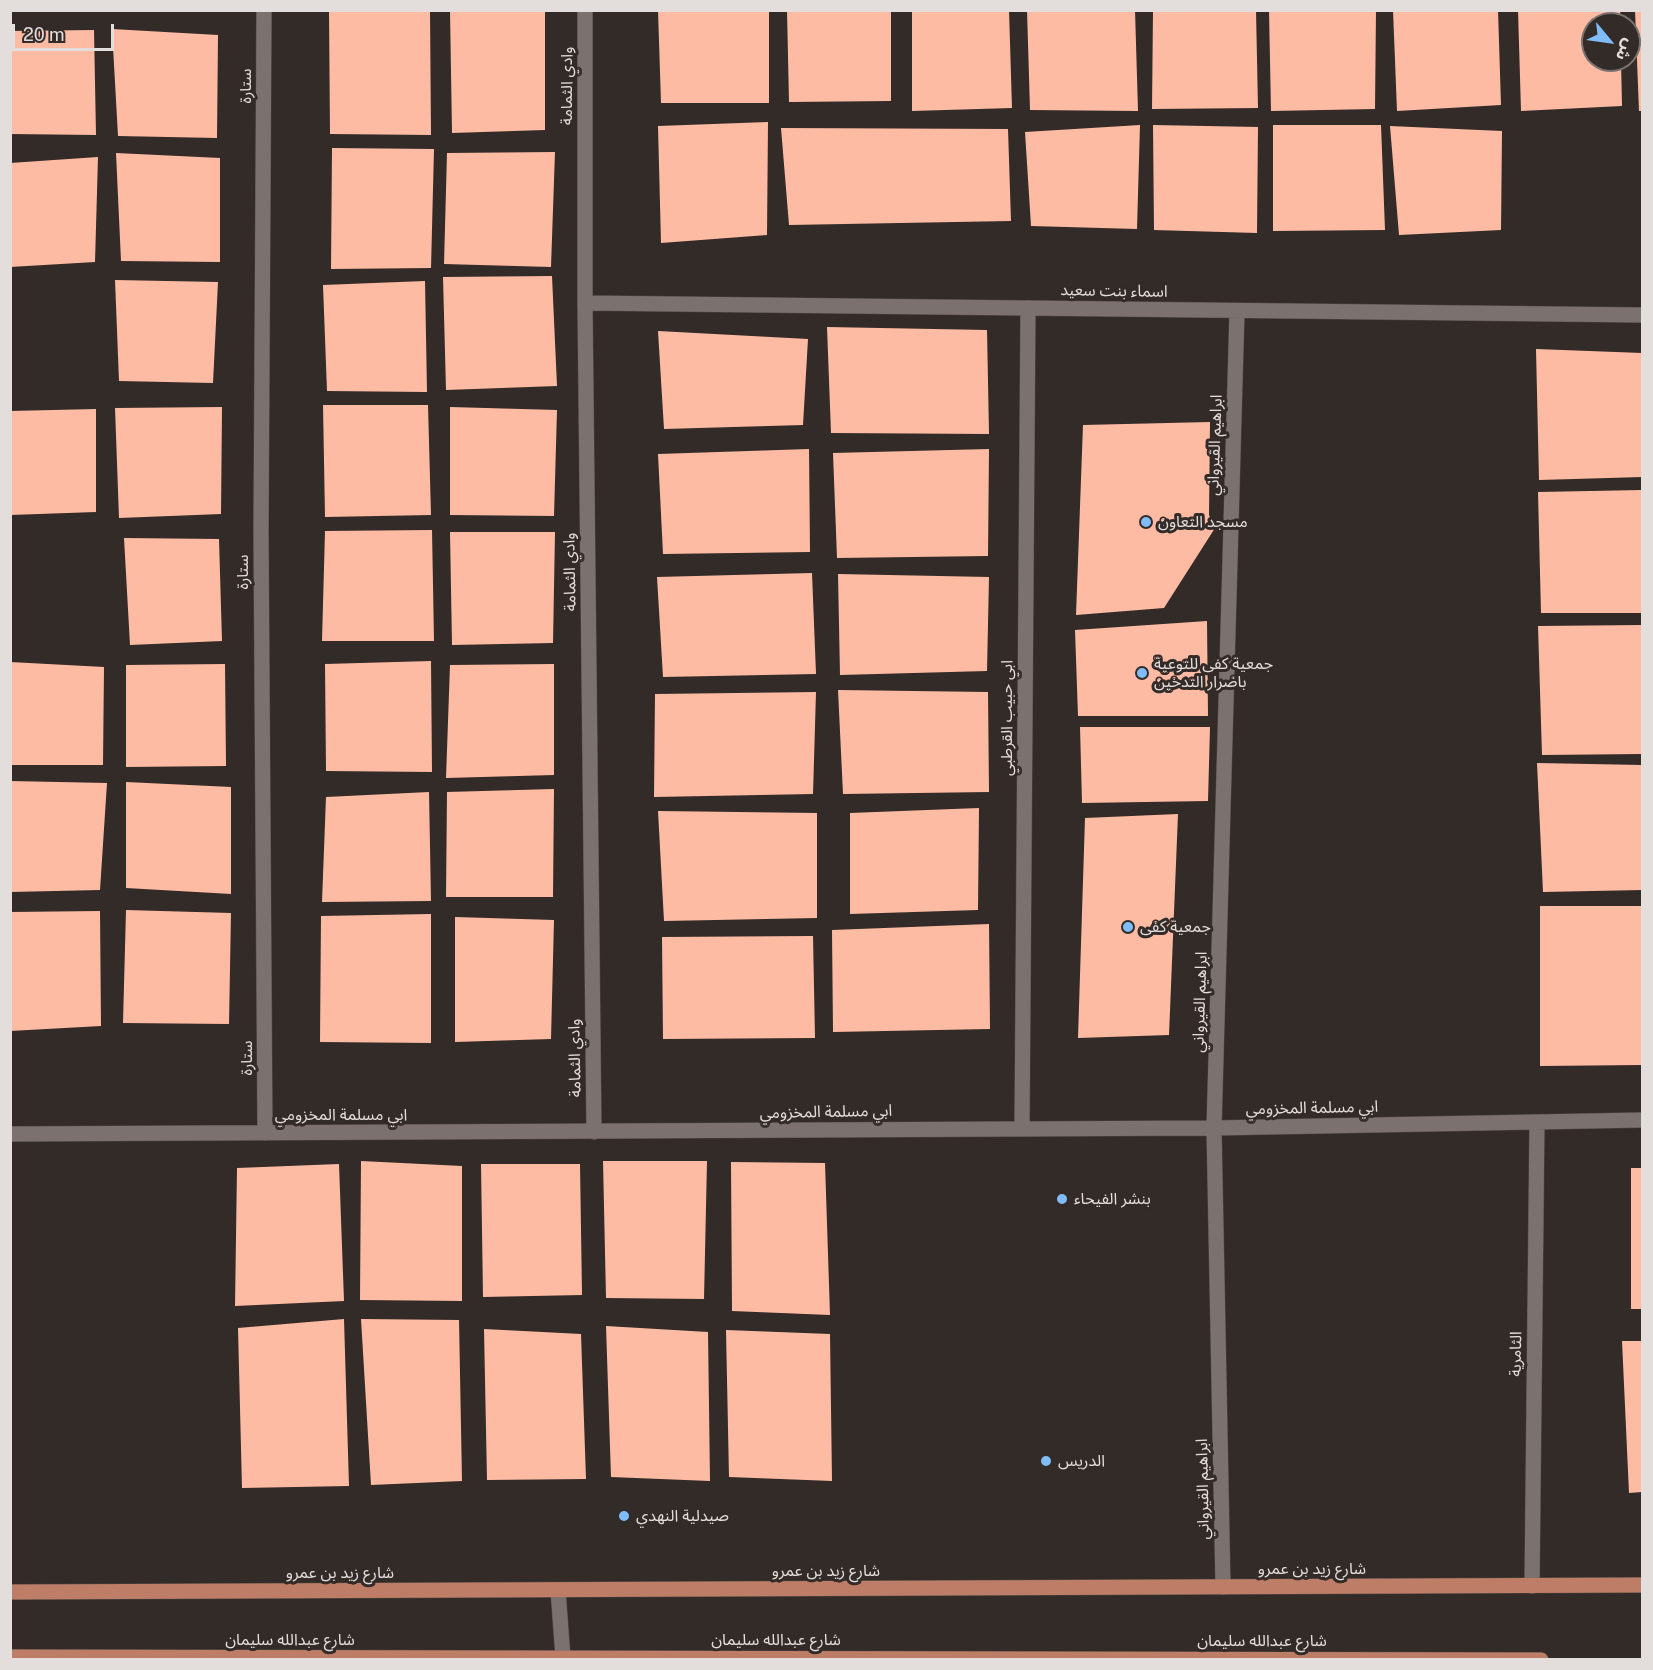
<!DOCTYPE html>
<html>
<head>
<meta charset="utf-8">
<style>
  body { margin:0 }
  #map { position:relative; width:1653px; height:1670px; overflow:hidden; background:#332b28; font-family:"Public Sans","Noto Sans Arabic",sans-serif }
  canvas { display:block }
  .frame { position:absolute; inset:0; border:12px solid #e3dddb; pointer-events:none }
  .north { position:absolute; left:1581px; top:12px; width:60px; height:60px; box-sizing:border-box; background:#332b28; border:2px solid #797270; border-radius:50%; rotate:119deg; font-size:16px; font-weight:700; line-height:24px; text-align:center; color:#e3dddb }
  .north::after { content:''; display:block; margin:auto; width:21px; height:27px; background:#81bcfa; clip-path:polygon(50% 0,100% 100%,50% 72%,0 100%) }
  .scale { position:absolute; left:12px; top:24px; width:102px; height:27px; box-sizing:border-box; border:3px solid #e3dddb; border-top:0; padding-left:8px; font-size:18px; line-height:21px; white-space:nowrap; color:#e3dddb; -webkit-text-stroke:4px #332b28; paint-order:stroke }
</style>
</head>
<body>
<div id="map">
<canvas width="1653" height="1670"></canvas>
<div class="frame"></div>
<div class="north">ش</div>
<div class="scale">20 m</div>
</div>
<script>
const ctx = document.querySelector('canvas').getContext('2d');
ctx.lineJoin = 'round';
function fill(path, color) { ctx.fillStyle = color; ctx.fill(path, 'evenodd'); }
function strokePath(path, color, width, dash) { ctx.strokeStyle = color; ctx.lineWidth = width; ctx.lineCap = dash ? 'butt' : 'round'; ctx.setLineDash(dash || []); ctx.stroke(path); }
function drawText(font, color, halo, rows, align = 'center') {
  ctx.font = font + ' "Public Sans","Noto Sans Arabic",sans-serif'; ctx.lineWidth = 6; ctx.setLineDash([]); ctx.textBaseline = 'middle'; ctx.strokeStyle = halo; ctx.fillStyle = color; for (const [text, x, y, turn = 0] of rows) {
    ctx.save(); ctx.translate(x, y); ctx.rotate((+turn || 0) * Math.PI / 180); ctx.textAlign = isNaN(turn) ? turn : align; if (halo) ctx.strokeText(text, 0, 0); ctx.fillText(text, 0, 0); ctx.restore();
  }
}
fill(new Path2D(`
  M329 10H430L431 135 330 134Z
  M450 10H545V130L452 133Z
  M658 10H769V103H661Z
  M787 10H891V101L789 102Z
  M912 10H1009L1012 108 912 111Z
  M1027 10H1135L1138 111 1030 110Z
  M1153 10H1256L1258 108 1152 109Z
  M1269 10H1376L1375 109 1271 111Z
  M1393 10H1498L1501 105 1397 111Z
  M1518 10H1620L1621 24H1593V60H1621L1622 106 1521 111Z
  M1635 10H1642V111H1639Z
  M112 29 218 35 217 138 118 136Z
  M94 30 96 135 10 134V31Z
  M768 122 767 235 661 243 658 126Z
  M1140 125 1137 229 1031 226 1025 132Z
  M1153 125 1258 127 1257 233 1154 230Z
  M1273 125H1381L1385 230 1273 231Z
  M1390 126 1502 131 1501 230 1399 235Z
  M781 128 1008 129 1011 221 789 225Z
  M332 148 434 149 431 268 331 269Z
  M555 152 551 267 444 264 447 153Z
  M116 153 220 158V262L121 261Z
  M98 157 95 262 10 267V163Z
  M552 276 557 386 446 390 443 277Z
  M115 280 218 282 213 383 119 381Z
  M425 281 427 392 327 391 323 285Z
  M827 327 987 330 989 434 831 433Z
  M658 331 808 339 803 425 664 429Z
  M1536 349 1642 353V477L1539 480Z
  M323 405H428L431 515 325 517Z
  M222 407 221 514 119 518 115 408Z
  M450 407 557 410 554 516 450 515Z
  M96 409V512L10 515V411Z
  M1210 422 1209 515 1215 528 1164 608 1076 615 1083 425Z
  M809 449 810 552 663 554 658 454Z
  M989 449 988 556 837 558 833 453Z
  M1642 490V613H1541L1538 492Z
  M432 530 434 641H322L325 531Z
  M450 532H555L553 643 452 645Z
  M124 538 219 539 222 641 130 645Z
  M812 573 816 674 663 677 657 577Z
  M838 574 989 577 987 671 840 675Z
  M1207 621 1208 716H1078L1075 630Z
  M1642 625V754L1542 755 1538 626Z
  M431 661 432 772 326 771 325 664Z
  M10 662 104 667 103 765H10Z
  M225 664 226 766 126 767V665Z
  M554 664V775L446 778 450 665Z
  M838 690 988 692 989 792 843 794Z
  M816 692 813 794 654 797 655 694Z
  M1080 727H1210L1208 801 1082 803Z
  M1537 763 1642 765V890L1543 892Z
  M10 781 107 783 100 890 10 892Z
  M126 782 231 787V894L126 888Z
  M554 789 553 897H446L447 792Z
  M429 792 431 901 322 902 326 797Z
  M979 808 978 910 850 914V813Z
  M658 811 817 813V918L664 921Z
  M1178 814 1169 1035 1078 1038 1085 818Z
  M1540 906H1642V1065L1540 1066Z
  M126 910 231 913 229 1024 123 1023Z
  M100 911 101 1026 10 1031V912Z
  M431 914V1043L320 1042 321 916Z
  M455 917 554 920 551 1039 455 1042Z
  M989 924 990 1029 833 1032 832 930Z
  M813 936 815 1038 663 1039 662 937Z
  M361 1161 462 1166V1301L360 1300Z
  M603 1161H707L704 1299 606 1298Z
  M731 1162 825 1163 830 1315 732 1311Z
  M339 1164 344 1301 235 1306 237 1168Z
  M481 1164H580L582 1295 483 1297Z
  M1631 1168H1642V1309H1631Z
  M344 1319 349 1486 242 1488 238 1328Z
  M361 1319 459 1320 462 1481 371 1485Z
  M606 1326 708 1332 710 1481 611 1477Z
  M484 1329 581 1334 586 1479 487 1480Z
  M726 1330 830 1334 832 1481 729 1477Z
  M1622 1341H1642V1492L1629 1493Z`), '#febba3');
const minor = new Path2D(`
  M264 10 261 531 265 1133
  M585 10V303L594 1132
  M585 303 1642 315
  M1022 1128 1028 308
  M10 1134 1214 1128 1642 1120
  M1532 1586 1537 1122
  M1223 1587 1214 1128 1237 311
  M558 1590 563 1658`);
const major = new Path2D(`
  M10 1592 1642 1585
  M10 1657 1541 1660`);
strokePath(minor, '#4f4846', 16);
strokePath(major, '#4f4846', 16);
strokePath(minor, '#7b716e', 15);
strokePath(major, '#bd7d66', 15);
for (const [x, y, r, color] of [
  [1146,522,6,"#81bcfa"],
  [1142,673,6,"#81bcfa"],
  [1128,927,6,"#81bcfa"],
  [1062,1199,6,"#81bcfa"],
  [1046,1461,6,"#81bcfa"],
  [624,1516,6,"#81bcfa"]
]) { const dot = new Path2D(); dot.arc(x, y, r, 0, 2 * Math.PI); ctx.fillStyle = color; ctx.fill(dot); strokePath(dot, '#332b28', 2); }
drawText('16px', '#e3dddb', '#332b28', [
  ["ستارة",246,86,-90],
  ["وادي الثمامة",567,86,-90],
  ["اسماء بنت سعيد",1114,291,1],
  ["ابراهيم القيرواني",1215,445,-88],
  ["ستارة",243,572,-90],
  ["وادي الثمامة",570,572,-91],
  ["ابي حبيب القرطبي",1007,718,-90],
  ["ابراهيم القيرواني",1200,1002,-88],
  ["ستارة",247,1058,-90],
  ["وادي الثمامة",575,1058,-91],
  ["ابي مسلمة المخزومي",1312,1108,-1],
  ["ابي مسلمة المخزومي",826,1112,-1],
  ["ابي مسلمة المخزومي",341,1115],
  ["الثامرية",1516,1354,-89],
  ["ابراهيم القيرواني",1203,1489,-91],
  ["شارع زيد بن عمرو",1312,1569],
  ["شارع زيد بن عمرو",826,1571],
  ["شارع زيد بن عمرو",340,1573],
  ["شارع عبدالله سليمان",290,1640],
  ["شارع عبدالله سليمان",776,1640],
  ["شارع عبدالله سليمان",1262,1641]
]);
drawText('16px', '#e3dddb', '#332b28', [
  ["مسجد التعاون",1158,522],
  ["جمعية كفى للتوعية",1154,664],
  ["باضرار التدخين",1154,682],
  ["جمعية كفى",1140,927],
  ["بنشر الفيحاء",1074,1199],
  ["الدريس",1058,1461],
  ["صيدلية النهدي",636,1516]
], 'left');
</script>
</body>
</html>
